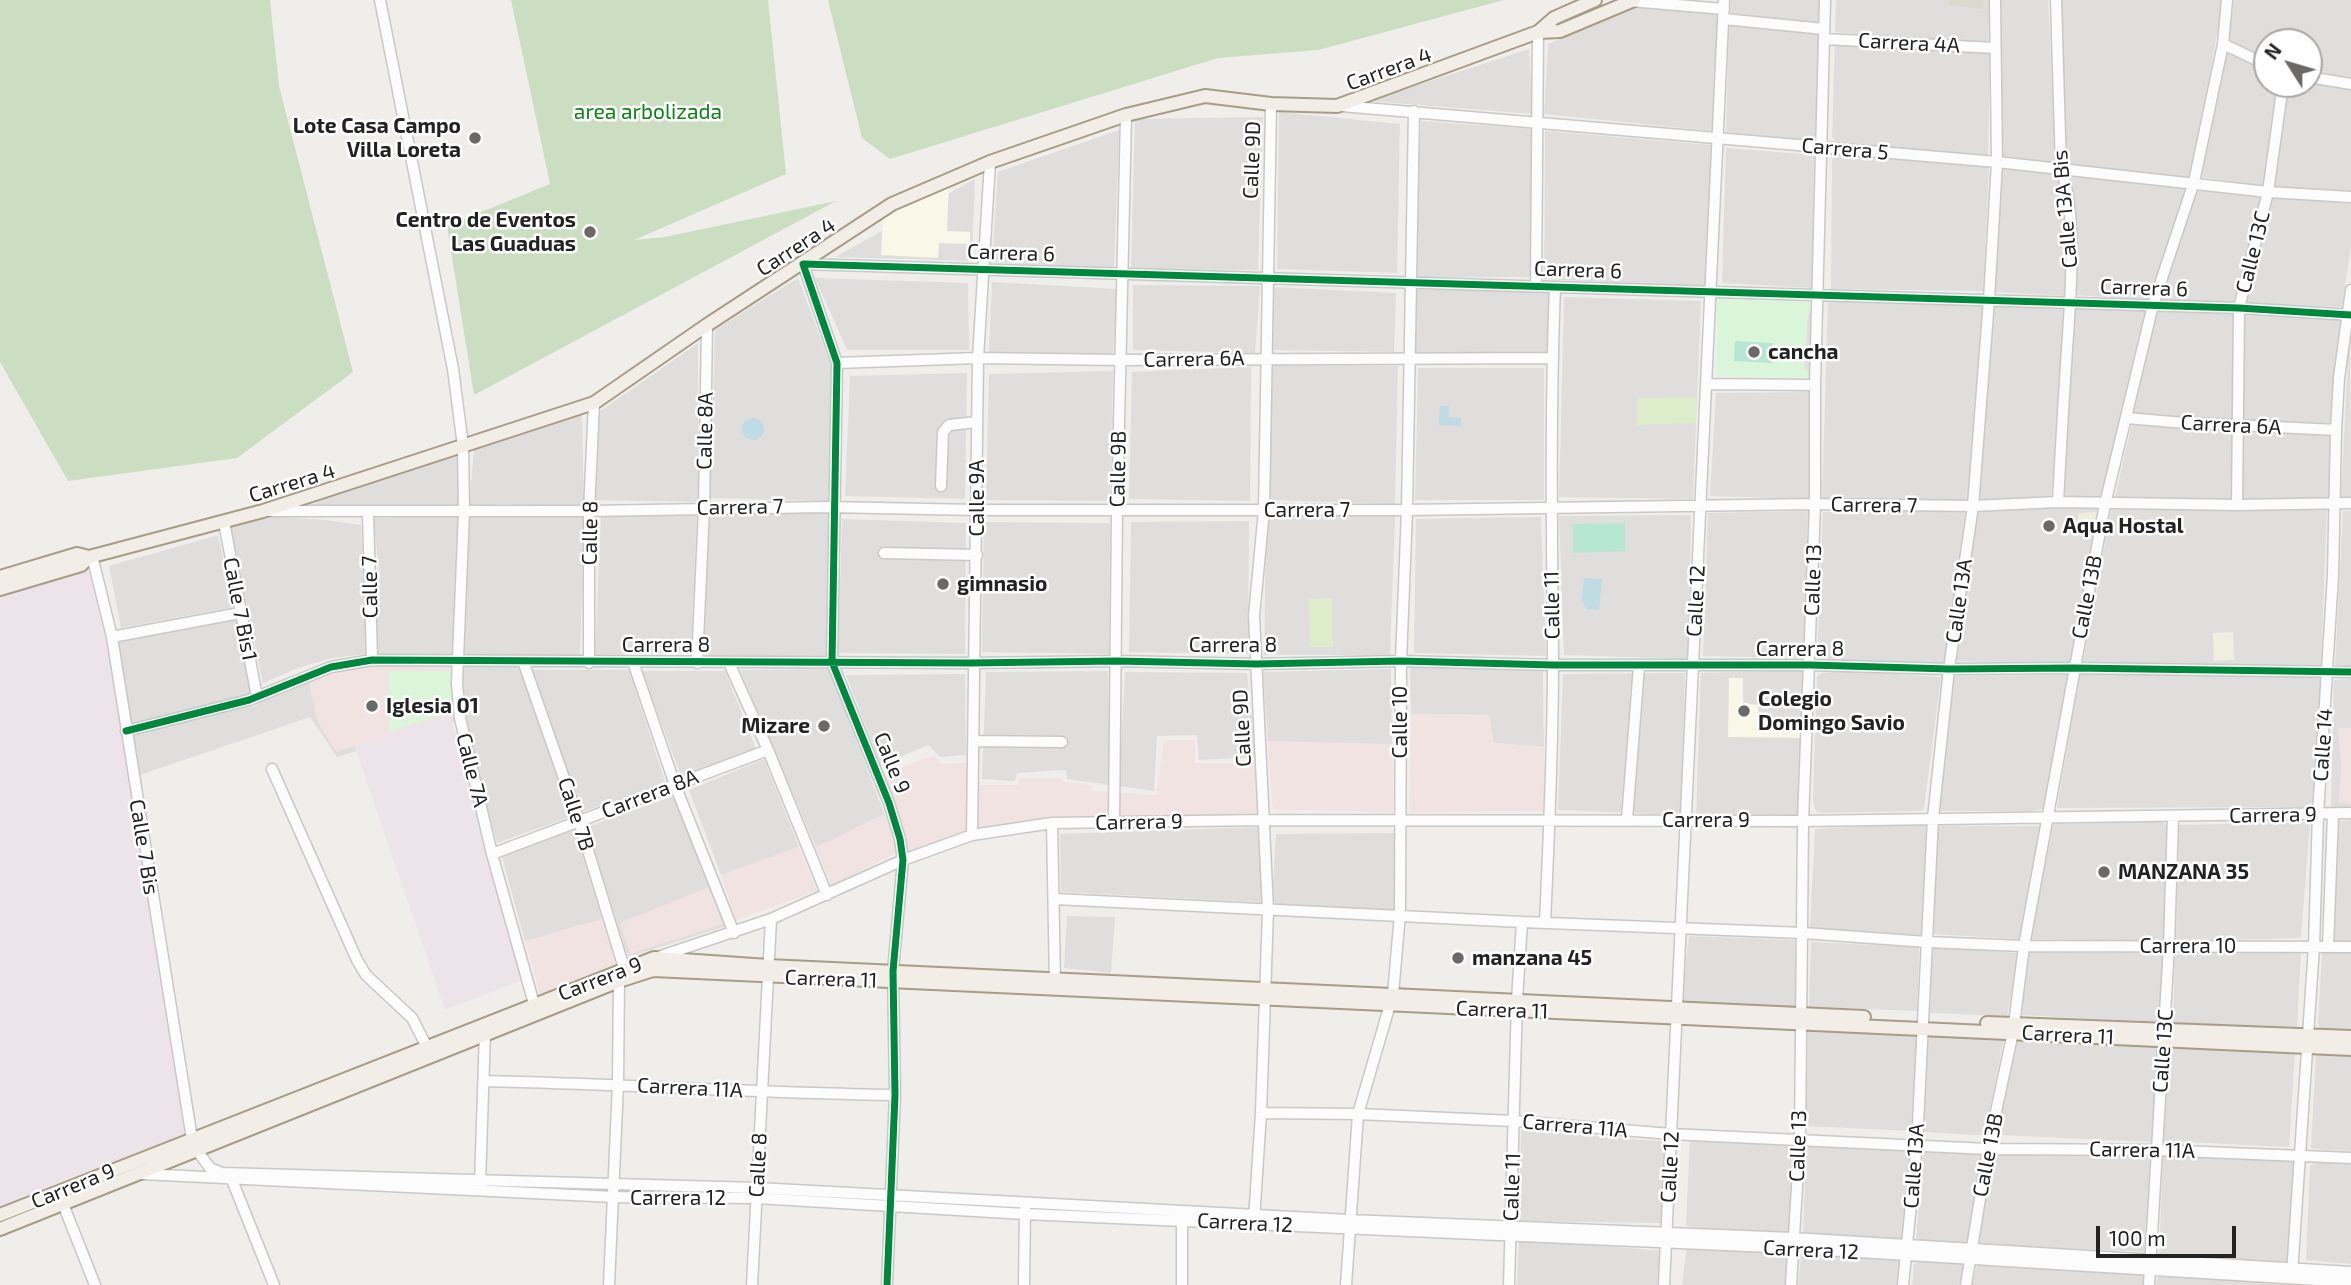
<!DOCTYPE html>
<html>
<head>
<meta charset="utf-8">
<style>
  body { margin:0 }
  #map { position:relative; width:2351px; height:1285px; overflow:hidden; background:#f0eeeb; font-family:"Exo 2",sans-serif }
  canvas { display:block }
  .north { position:absolute; left:2253px; top:28px; width:70px; height:70px; box-sizing:border-box; background:#fff; border:2px solid #a7a7a7; border-radius:50%; rotate:307deg; font-size:19px; font-weight:700; line-height:28px; text-align:center; color:#222 }
  .north::after { content:''; display:block; margin:auto; width:24px; height:32px; background:#6a6968; clip-path:polygon(50% 0,100% 100%,50% 72%,0 100%) }
  .scale { position:absolute; left:2096px; top:1226px; width:140px; height:32px; box-sizing:border-box; border:4px solid #222; border-top:0; padding-left:9px; font-size:21px; line-height:24px; white-space:nowrap; color:#222; -webkit-text-stroke:5px #fff; paint-order:stroke }
</style>
</head>
<body>
<div id="map">
<canvas width="2351" height="1285"></canvas>
<div class="north">N</div>
<div class="scale">100 m</div>
</div>
<script>
const ctx = document.querySelector('canvas').getContext('2d');
ctx.lineJoin = 'round';
function fill(path, color) { ctx.fillStyle = color; ctx.fill(path, 'evenodd'); }
function strokePath(path, color, width, dash) { ctx.strokeStyle = color; ctx.lineWidth = width; ctx.lineCap = dash ? 'butt' : 'round'; ctx.setLineDash(dash || []); ctx.stroke(path); }
function drawText(font, color, halo, rows, align = 'center') {
  ctx.font = font + ' "Exo 2",sans-serif'; ctx.lineWidth = 5; ctx.setLineDash([]); ctx.textBaseline = 'middle'; ctx.strokeStyle = halo; ctx.fillStyle = color; for (const [text, x, y, turn = 0] of rows) {
    ctx.save(); ctx.translate(x, y); ctx.rotate((+turn || 0) * Math.PI / 180); ctx.textAlign = isNaN(turn) ? turn : align; if (halo) ctx.strokeText(text, 0, 0); ctx.fillText(text, 0, 0); ctx.restore();
  }
}
fill(new Path2D(`
  M1731 0H1819V23L1730 13Z
  M1836 0H1990L1988 46 1835 32Z
  M1999 0H2048L2056 163 2000 158Z
  M2058 0H2223L2192 176 2189 178 2065 164Z
  M2234 0H2351V78L2309 71V42H2267V60L2228 43Z
  M1634 7 1719 13 1713 131 1544 114 1548 44Z
  M1729 25 1821 32 1817 141 1726 132Z
  M1835 37 1843 43 1945 51 1946 47 1990 50 1988 157 1835 141 1832 137Z
  M1529 49 1533 114 1369 101Z
  M2223 50 2267 68V84H2280L2266 186 2202 177Z
  M2309 81 2351 85V193L2272 186 2286 84H2309Z
  M1279 112 1400 124 1397 273 1277 269Z
  M1263 117 1258 270 1131 269 1135 119Z
  M1421 121 1533 129 1531 277H1414Z
  M1119 130 1114 269 992 262 998 172Z
  M1545 131 1712 145 1707 287 1544 279Z
  M1726 148 1814 155 1812 288 1722 283Z
  M1835 153 1989 166 1983 291 1831 289 1832 160Z
  M2002 167 2056 172 2061 180 2067 223 2065 296 1995 292Z
  M2067 174 2186 186 2151 300 2074 295Z
  M975 179 972 261 835 257Z
  M2197 185 2264 194 2236 303 2160 301Z
  M2270 197 2351 203V246L2342 307 2244 305Z
  M798 278 832 368 829 501 710 498 715 330Z
  M815 278 968 283 969 350H847Z
  M992 282 1117 289 1113 354 989 352Z
  M1133 285 1260 286 1255 353 1133 350Z
  M1273 287 1396 293 1394 352 1269 350Z
  M1551 289 1548 353 1416 352 1417 290Z
  M1564 297 1701 301 1693 499 1559 497Z
  M1830 299 1983 304 1970 501 1822 500 1828 300Z
  M1993 302 2065 306 2051 501 1979 500Z
  M2071 305 2148 309 2104 503 2058 502Z
  M2155 309 2237 311 2235 422 2132 413Z
  M2243 315 2344 320 2335 430 2242 423Z
  M2350 317 2351 498H2341Z
  M698 343V502L596 500 599 412Z
  M1272 365 1398 366 1395 504 1269 500Z
  M1251 367 1250 501 1129 499 1132 372Z
  M1418 368H1544V500H1415Z
  M1113 371 1110 501 986 500 989 374Z
  M967 373 965 499 845 496 850 376Z
  M1809 392 1811 499 1710 496 1716 393Z
  M582 414 584 506 499 504 469 507 474 450Z
  M2132 423 2235 433 2237 505 2115 497Z
  M2242 433 2334 435 2331 501 2242 499Z
  M459 454 458 507 312 505 355 484Z
  M704 508H833L832 662 697 663Z
  M2099 508 2073 663 2070 664 1956 661 1976 510Z
  M2327 509 2321 665 2083 663 2111 510Z
  M1962 510 1965 513 1946 658 1943 663 1820 661 1817 657 1823 512Z
  M1808 511 1803 658 1703 656 1708 513Z
  M2343 511H2351V667H2335Z
  M601 514H697L691 653 595 655Z
  M461 515 455 659 376 654V607L372 591 380 577 373 518Z
  M1266 515 1395 516 1390 655H1264Z
  M1691 515 1688 659 1564 655 1559 516Z
  M266 516 326 520 361 525 367 654 332 658 298 668 263 683 230 527Z
  M468 517H584L580 657 463 654Z
  M1541 517 1546 656 1414 653 1416 519Z
  M842 519 966 523 965 654 838 653Z
  M1249 521 1248 654 1129 652 1131 522Z
  M984 522 1110 523 1109 654 982 652Z
  M218 535 234 607 121 628 109 566Z
  M240 613 257 697 126 731 112 637Z
  M462 662 520 666 570 817 497 843 464 721Z
  M452 666 456 721 337 757 310 717 140 775 131 733 254 706 304 680Z
  M1410 667 1543 671 1544 747 1493 743 1489 715 1411 714Z
  M829 669 894 839 895 853 832 885 740 670Z
  M1391 669 1393 812 1273 809 1263 672Z
  M532 670H629L666 785 581 812Z
  M1806 670 1800 815 1696 814 1701 673Z
  M642 671H725L756 749 681 776Z
  M1108 671 1110 785 1067 779 1066 770 1017 773 1015 781 982 779 986 672Z
  M1848 671 1941 677 1924 809 1921 811 1820 813 1815 810 1813 801 1817 676 1821 673Z
  M1125 672 1247 673 1256 757 1199 760 1197 735 1157 736 1154 791 1119 786Z
  M2080 672 2319 676 2321 684 2312 807 2057 808Z
  M1685 673 1681 815 1558 810 1563 674Z
  M965 674 966 755 940 757 928 745 881 765 846 675Z
  M2068 675 2070 677 2045 808 2034 811H1939L1936 803 1955 676Z
  M2351 679V809H2331L2334 680Z
  M764 759 799 847 721 875 689 790Z
  M674 796 727 926 628 957 587 827Z
  M2351 820V941H2325L2328 822Z
  M2163 822 2168 828 2166 941 2031 939 2053 824Z
  M2304 822 2310 824 2301 938 2176 941 2179 825Z
  M1910 824 1925 825 1929 831 1923 934 1917 935 1810 928 1815 829Z
  M1942 826H2041L2020 939 1931 934 1937 827Z
  M1260 827 1261 902 1061 892 1060 834Z
  M574 828 602 919 525 941 502 857Z
  M1395 833 1394 910 1272 905 1276 834Z
  M1067 916 1115 917 1111 973 1064 968Z
  M1689 936 1795 940V1008L1681 1002Z
  M1811 942 1919 947 1917 1011 1809 1007Z
  M1932 947 2019 953 2007 1016 1930 1013Z
  M2351 951V1031L2320 1030 2318 1023 2322 952Z
  M2030 952 2164 953 2161 1022 2020 1015 2027 956Z
  M2190 952H2301L2297 1027 2173 1023 2175 955Z
  M1808 1029 1917 1033 1911 1131 1806 1126Z
  M1928 1035 2004 1038 1985 1134 1978 1135 1923 1132Z
  M2014 1038 2158 1045 2152 1140 2150 1142 1998 1135Z
  M2168 1045 2295 1051 2289 1147 2164 1141 2162 1139Z
  M2351 1050V1151L2313 1149 2311 1147 2316 1052Z
  M1521 1130 1670 1142 1663 1223 1519 1221Z
  M1690 1137 1795 1146 1792 1237 1686 1226Z
  M1806 1144 1911 1147 1905 1240 1803 1235Z
  M1924 1148 1983 1150 1967 1243 1916 1240Z
  M2020 1150 2150 1157 2146 1252 1980 1244 1979 1243 1993 1153Z
  M2163 1155 2296 1160 2288 1264 2159 1257Z
  M2316 1162 2351 1164V1264L2306 1260 2310 1166Z
  M1519 1239 1665 1251 1663 1285H1517Z
  M1687 1246 1792 1256 1790 1285H1682Z
  M1803 1255 1900 1260 1902 1261V1285H1798L1801 1256Z
  M1917 1261 1965 1264 1962 1285H1912L1914 1264Z
  M1977 1265 2144 1274 2145 1285H1972Z
  M2165 1274 2285 1281V1285H2156L2157 1278Z`), '#dfdedc');
fill(new Path2D(`
  M459 659 460 718 385 736 336 752 318 723 307 676 331 667Z
  M1411 714 1489 715 1494 743 1544 747V811L1409 813Z
  M2338 728H2351V804L2339 802 2341 764Z
  M1167 740H1195V763H1251L1261 760 1265 820 1114 822 1053 818 972 835 903 860 878 776 934 755 940 764 974 762V785H1018L1019 778H1062L1064 782 1090 785 1092 791 1156 795 1164 741Z
  M1268 741 1392 744 1393 812 1273 809Z
  M884 814 894 839 895 853 832 884 816 847Z
  M799 847 817 891 736 920 721 875Z
  M709 887 723 924 630 954 620 923Z
  M602 919 617 969 540 994 525 941Z`), '#f1e3e1');
fill(new Path2D(`
  M87 566 123 710 199 1137 0 1218V585Z
  M450 714 523 980 445 1010 354 745Z`), '#ede4e9');
fill(new Path2D(`
  M949 185 947 231 970 232V244L939 243 938 258 881 255 883 218Z
  M1729 678H1743V703L1758 705 1759 724H1757V729L1802 730V738L1728 737Z`), '#f8f7e8');
fill(new Path2D(`
  M1949 0H1984L1983 9 1948 5Z`), '#d9d9cd');
fill(new Path2D(`
  M2097 512 2094 531 2076 528 2079 513Z
  M2233 632 2234 660 2214 661 2213 633Z`), '#efefdf');
fill(new Path2D(`
  M1696 397V423L1637 425V398Z
  M1332 598 1333 647H1310L1309 599Z`), '#ddeccb');
fill(new Path2D(`
  M0 0H270L279 86 353 372 237 458 68 481 0 362Z
  M511 0H768L786 174 634 240 665 237 836 201 474 395 447 226 550 184Z
  M828 0H1504L1318 50 1218 58 890 159 862 138Z`), '#cbdec1');
fill(new Path2D(`
  M1717 299 1810 302 1811 378 1717 376Z
  M389 671H451L457 710 389 732Z`), '#daf5da');
fill(new Path2D(`
  M1735 341 1773 343 1772 363 1734 361Z
  M1625 523V551L1573 553V524Z`), '#b7e6d2');
fill(new Path2D(`
  M1814 308 1811 374 1805 369 1808 314Z
  M2037 326 2036 345H1999L2000 328Z
  M1636 339 1693 344 1696 371 1657 368 1636 369Z
  M2275 720 2315 723 2314 743 2274 739Z
  M2075 740 2115 744 2111 763 2072 759Z`), '#e0dfde');
fill(new Path2D(`
  M1440 406H1449V417L1461 418V426L1439 425Z
  M742 429a11 11 0 1 1 22 0a11 11 0 1 1-22 0Z
  M1584 578 1602 579 1599 610 1586 609 1582 600Z`), '#bfdbe3');
const minor = new Path2D(`
  M380 0 453 369 463 446 464 511 457 683 460 718 492 854 534 1004
  M2056 0 2061 169C2077 213 2071 288 2068 335 2064 391 2061 446 2058 502
  M1630 1 1724 9
  M1724 19 1824 29
  M1824 39 1995 48
  M2223 44 2267 65
  M2309 77 2351 84
  M1341 106 1997 162 2268 192 2351 197
  M1536 286 1538 32
  M837 363 978 358 1121 360 1552 358
  M1707 384 1815 385
  M2127 418 2173 422 2336 430
  M941 486 943 432 949 425 977 422
  M2237 505 2239 308 2268 192 2283 84
  M270 511H589L828 507 977 510H1407L1815 504 1973 506 2058 502 2237 505 2351 503
  M368 513 372 660
  M224 522 257 697
  M884 553 977 555
  M92 556 112 637 192 1139
  M112 637 240 613
  M523 661 579 821 624 968
  M633 662 675 785 734 933
  M589 663V511L594 403
  M697 663 704 508 707 325
  M729 663 768 750 827 895
  M126 731 249 700 331 667 372 660 970 663 1116 661 1256 664 1401 661 1553 665H1810L1949 669 2074 668 2351 672
  M974 741 1062 742
  M272 769 357 960 366 975 412 1018 430 1053
  M1627 820 1639 666
  M1114 822 1117 510 1126 115
  M1052 823 1055 983
  M972 835 978 358 990 162
  M492 854 768 750
  M1055 899 1522 922 1803 933 1927 942 2024 946 2351 947
  M1545 923C1549 836 1553 750 1553 663 1552 538 1550 413 1555 287
  M2328 947 2333 814
  M661 956 771 919 903 860 972 835 1052 823 1265 820 1803 821 2351 813
  M484 1081C622 1084 758 1093 895 1095
  M1261 1113 1358 1114 1514 1121 1671 1134 1988 1149 2156 1150 2351 1158
  M196 1149 210 1168 222 1173 757 1188 1349 1220 1793 1238 2351 1272
  M142 1174 614 1197 756 1198 1025 1214 1793 1248 2351 1282
  M230 1175 274 1285
  M480 1184 485 1031
  M61 1199 95 1285
  M1254 1220 1261 1113 1268 910 1254 616 1264 510 1271 104
  M2292 1274 2314 946 2318 814 2333 575 2336 430 2339 378 2351 290
  M609 1285 618 1084 619 981
  M752 1285 771 919
  M887 1285 895 1095 893 971 903 860 900 839 889 803 832 662 837 363 803 264 2239 308 2351 315
  M1024 1285 1025 1209
  M1182 1285V1219
  M1346 1285 1358 1114 1393 994 1400 914 1401 661 1407 510 1414 111
  M1509 1285 1517 1000 1522 922
  M1664 1285 1724 0
  M1791 1285 1800 1138 1803 821 1815 504V385L1825 0
  M1903 1285 1917 1144 1933 818 1949 669 1973 506 1989 300 1997 162 1995 0
  M1966 1285 1988 1149 2013 1032 2024 946 2105 504 2153 305 2194 182 2223 44 2227 0
  M2149 1285 2169 946 2173 817`);
const major = new Path2D(`
  M1538 32 1554 18 1595 0
  M0 577 77 554 89 557
  M0 589 81 565 89 557 263 511 594 403 707 325 892 204 990 162 1126 115 1205 96 1271 104 1337 106 1538 32 1560 31 1634 0
  M1987 1023 2351 1037
  M0 1215 654 958 768 966 1864 1017
  M0 1229 619 981 653 970 2351 1049`);
strokePath(minor, '#c9c8c7', 13);
strokePath(major, '#a79c86', 16);
strokePath(minor, '#fdfcfc', 10);
strokePath(major, '#f3ede7', 12);
strokePath(new Path2D(`
  M126 731 249 700 331 667 372 660 970 663 1116 661 1256 664 1401 661 1553 665H1810L1949 669 2074 668 2351 672
  M887 1285 895 1095 893 971 903 860 900 839 889 803 832 662 837 363 803 264 2239 308 2351 315`), '#00873e', 7);
for (const [x, y, r, color] of [
  [475,138,7,"#6a6968"],
  [590,232,7,"#6a6968"],
  [1754,352,7,"#6a6968"],
  [2049,526,7,"#6a6968"],
  [943,584,7,"#6a6968"],
  [372,706,7,"#6a6968"],
  [1744,711,7,"#6a6968"],
  [824,726,7,"#6a6968"],
  [2104,872,7,"#6a6968"],
  [1458,958,7,"#6a6968"]
]) { const dot = new Path2D(); dot.arc(x, y, r, 0, 2 * Math.PI); ctx.fillStyle = color; ctx.fill(dot); strokePath(dot, '#fff', 2.5); }
drawText('21px', '#222', '#fff', [
  ["Carrera 4A",1909,43,3],
  ["Carrera 4",1389,69,-20],
  ["Carrera 5",1845,149,5],
  ["Calle 9D",1252,160,-88],
  ["Calle 13A Bis",2065,209,-95],
  ["Carrera 4",796,247,-33],
  ["Calle 13C",2253,252,-76],
  ["Carrera 6",1011,253,2],
  ["Carrera 6",1578,270,2],
  ["Carrera 6",2144,288,2],
  ["Carrera 6A",1194,359,-1],
  ["Carrera 6A",2231,425,3],
  ["Calle 8A",705,431,-89],
  ["Calle 9B",1118,469,-89],
  ["Carrera 4",292,483,-17],
  ["Calle 9A",977,498,-90],
  ["Carrera 7",1874,505,1],
  ["Carrera 7",740,507,-1],
  ["Carrera 7",1307,510],
  ["Calle 8",590,533,-89],
  ["Calle 13",1813,580,-88],
  ["Calle 7",370,587,-91],
  ["Calle 13B",2087,597,-79],
  ["Calle 12",1696,601,-87],
  ["Calle 13A",1959,601,-82],
  ["Calle 11",1552,605,-91],
  ["Calle 7 Bis1",240,609,79],
  ["Carrera 8",666,645],
  ["Carrera 8",1233,645],
  ["Carrera 8",1800,649],
  ["Calle 10",1400,722,-90],
  ["Calle 9D",1242,728,-93],
  ["Calle 14",2323,745,-86],
  ["Calle 9",892,763,68],
  ["Calle 7A",472,770,76],
  ["Carrera 8A",650,794,-21],
  ["Calle 7B",576,814,72],
  ["Carrera 9",2273,815,-1],
  ["Carrera 9",1706,820],
  ["Carrera 9",1139,822,-1],
  ["Calle 7 Bis",144,847,81],
  ["Carrera 10",2188,946],
  ["Carrera 9",600,979,-21],
  ["Carrera 11",831,979,2],
  ["Carrera 11",1502,1010,2],
  ["Carrera 11",2068,1035,3],
  ["Calle 13C",2163,1051,-86],
  ["Carrera 11A",690,1088,3],
  ["Carrera 11A",1575,1126,5],
  ["Calle 13",1798,1146,-88],
  ["Carrera 11A",2142,1150,1],
  ["Calle 13B",1988,1155,-79],
  ["Calle 8",758,1165,-87],
  ["Calle 13A",1914,1166,-86],
  ["Calle 12",1670,1167,-87],
  ["Carrera 9",73,1186,-22],
  ["Calle 11",1512,1187,-88],
  ["Carrera 12",678,1198],
  ["Carrera 12",1245,1223,3],
  ["Carrera 12",1811,1250,3]
]);
drawText('21px', '#0c8416', '#fff', [
  ["area arbolizada",648,112]
]);
drawText('bold 21px', '#222', '#fff', [
  ["Lote Casa Campo",461,126,"right"],
  ["Villa Loreta",461,150,"right"],
  ["Centro de Eventos",576,220,"right"],
  ["Las Guaduas",576,244,"right"],
  ["cancha",1768,352],
  ["Aqua Hostal",2063,526],
  ["gimnasio",957,584],
  ["Colegio",1758,699],
  ["Domingo Savio",1758,723],
  ["Iglesia 01",386,706],
  ["Mizare",810,726,"right"],
  ["MANZANA 35",2118,872],
  ["manzana 45",1472,958]
], 'left');
</script>
</body>
</html>
